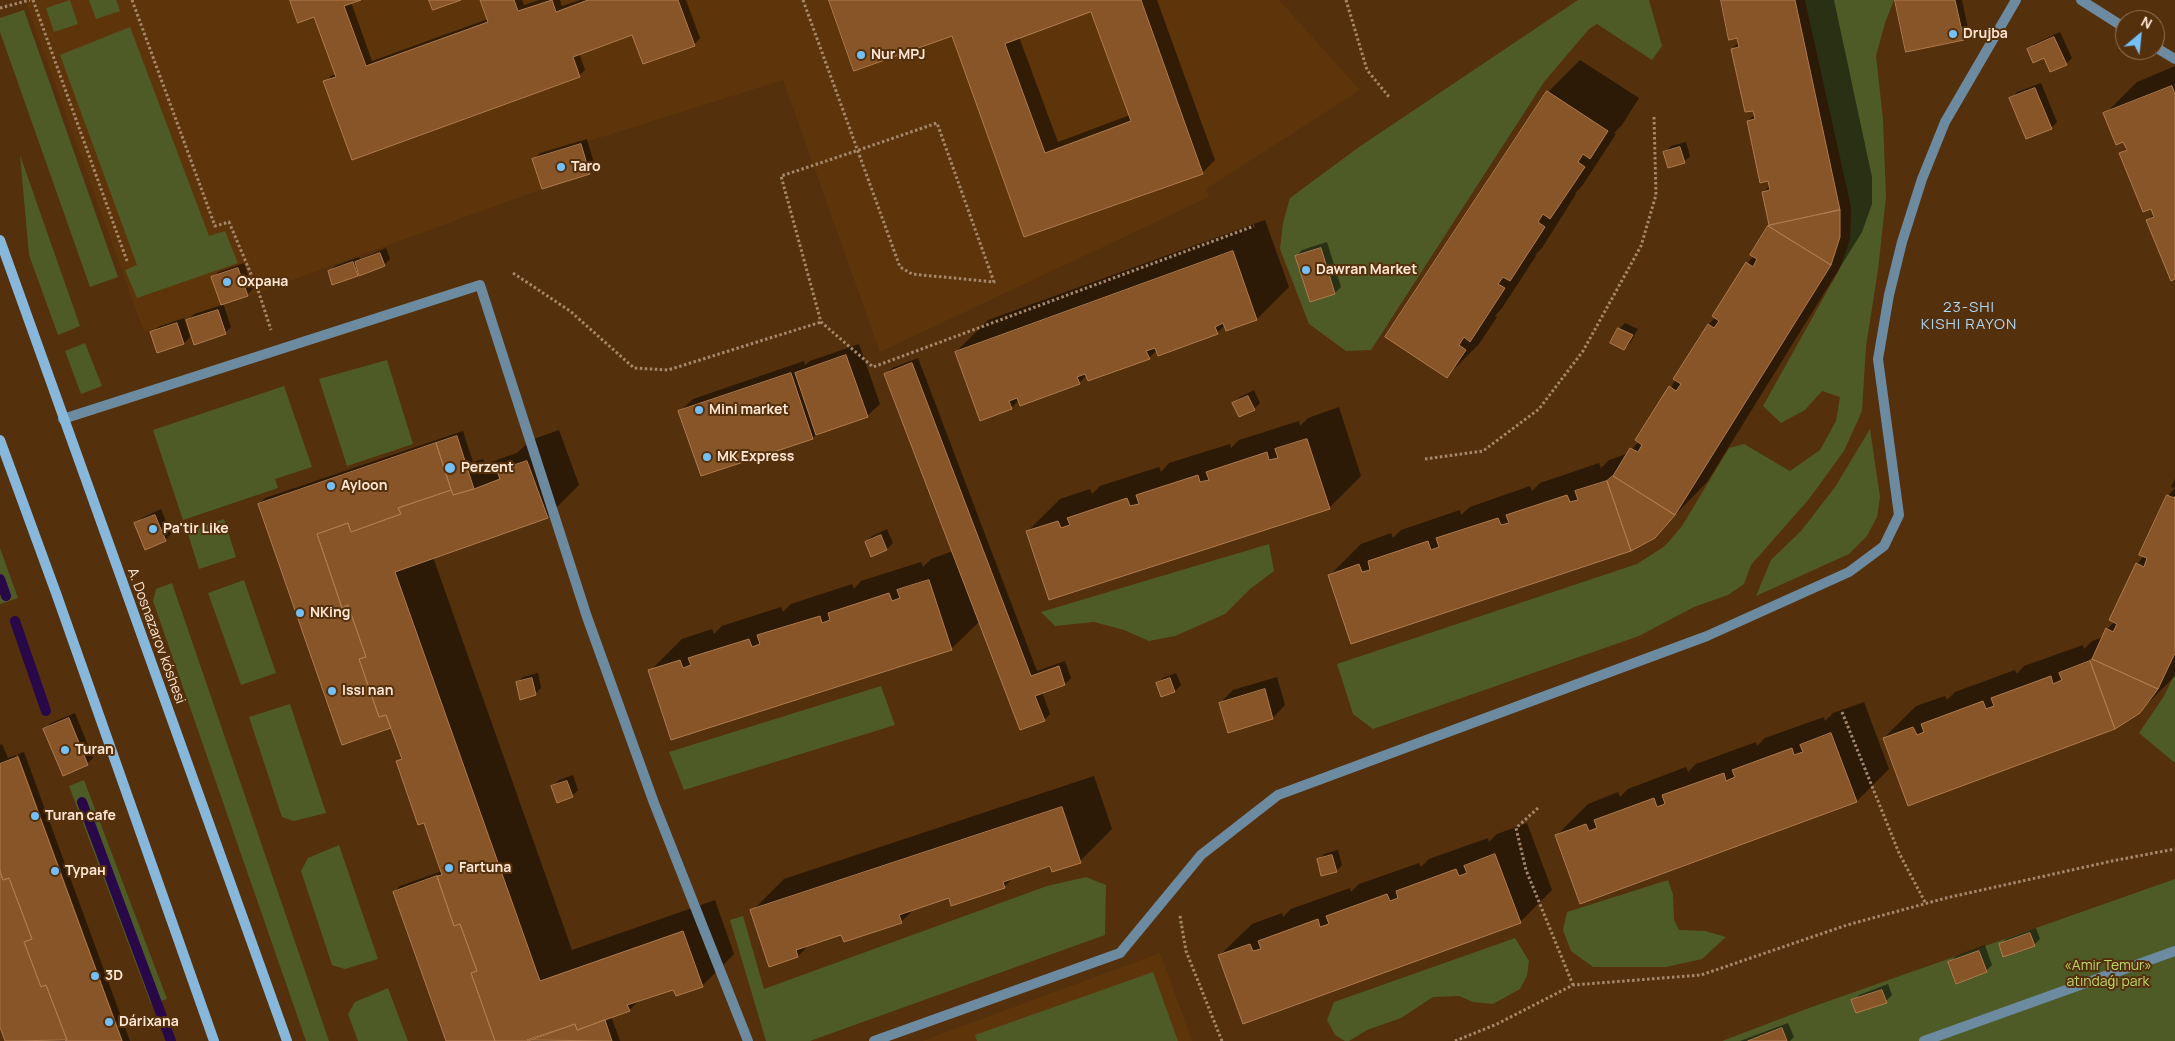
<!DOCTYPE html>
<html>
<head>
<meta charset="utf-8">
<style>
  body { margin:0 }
  #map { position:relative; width:2175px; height:1041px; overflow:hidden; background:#54300c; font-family:Manrope,sans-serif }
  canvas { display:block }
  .north { position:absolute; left:2115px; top:10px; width:50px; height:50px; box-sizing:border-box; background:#54300c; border:1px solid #98795c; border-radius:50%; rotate:28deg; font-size:14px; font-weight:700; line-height:20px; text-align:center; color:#ffe7d5 }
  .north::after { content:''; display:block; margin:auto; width:18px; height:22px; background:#74c0f6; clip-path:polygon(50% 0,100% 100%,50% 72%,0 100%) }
</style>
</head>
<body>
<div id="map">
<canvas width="2175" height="1041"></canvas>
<div class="north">N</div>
</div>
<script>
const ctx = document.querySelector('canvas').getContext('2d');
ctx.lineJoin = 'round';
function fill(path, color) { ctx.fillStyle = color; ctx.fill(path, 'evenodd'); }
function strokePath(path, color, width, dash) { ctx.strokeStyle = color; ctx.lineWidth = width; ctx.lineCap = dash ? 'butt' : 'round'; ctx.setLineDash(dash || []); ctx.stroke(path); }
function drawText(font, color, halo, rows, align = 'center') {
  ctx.font = font + ' Manrope,sans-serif'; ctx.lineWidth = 4; ctx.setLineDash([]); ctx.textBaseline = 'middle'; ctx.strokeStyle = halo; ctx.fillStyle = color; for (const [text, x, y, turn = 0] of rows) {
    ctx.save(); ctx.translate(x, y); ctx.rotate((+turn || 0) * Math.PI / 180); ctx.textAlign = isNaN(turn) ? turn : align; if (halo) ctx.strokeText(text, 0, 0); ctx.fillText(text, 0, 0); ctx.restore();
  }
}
fill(new Path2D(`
  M25 0H1279L1360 90 1206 189 1209 197 880 352 783 80 532 159 542 189 259 292 144 332Z
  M1160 953 1192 1041H922Z`), '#5e350a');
fill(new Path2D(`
  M70 0 78 24 54 32 46 8Z
  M89 0H116L120 11 96 19Z
  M1578 0H1649L1662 46 1652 60 1597 24 1589 29 1544 82 1371 350 1346 351 1309 324 1280 249 1283 223 1290 198 1359 147Z
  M1805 0H1894L1885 23 1876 56 1883 119 1886 197 1878 270 1866 346 1862 411 1844 451 1809 499 1751 565 1744 584 1728 595 1694 607 1639 636 1373 729 1353 714 1337 664 1637 564 1665 546 1682 526 1729 448 1744 444 1790 471 1820 450 1836 421 1840 397 1822 391 1805 410 1781 423 1763 406 1839 270 1850 240 1851 207Z
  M24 10 118 277 90 287 0 32V18Z
  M130 27 209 236 225 231 238 263 137 298 125 270 137 265 60 55Z
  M20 155 80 326 58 335 29 255Z
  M85 343 102 386 81 394 65 351Z
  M387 360 413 444 347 466 319 379Z
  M284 386 312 467 275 479 278 488 183 520 153 430Z
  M1870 429 1880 497 1877 517 1867 536 1849 554 1756 596 1771 560 1801 531 1835 487Z
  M224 519 236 557 199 569 187 531Z
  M1269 544 1274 571 1250 589 1225 614 1175 636 1149 641 1124 630 1094 622 1055 626 1041 612Z
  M0 548 18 598 0 604Z
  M244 580 276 673 241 685 208 593Z
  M172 583 329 1041H306L153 601 156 589Z
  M2175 673V763L2139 733 2164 696Z
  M881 686 895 725 684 790 669 752Z
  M290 704 326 813 294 821 282 817 249 717Z
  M84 780 167 999 151 1004 69 786Z
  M339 845 378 959 345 969 332 965 301 871 308 858Z
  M1086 877 1106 885 1105 935 810 1041H766L730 920 743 916 764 989 1047 886Z
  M2175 879V1041H1722L1809 1008Z
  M1668 880 1673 894 1674 920 1679 930 1705 931 1726 937 1702 959 1666 967H1593L1571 951 1563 930 1567 912Z
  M1515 938 1529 961 1527 976 1520 989 1493 1004 1473 1002 1459 996 1433 997 1401 1018 1367 1030 1349 1041H1345L1335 1035 1327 1020 1334 1002Z
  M1153 972 1178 1041H977L975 1035Z
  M388 988 408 1041H358L348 1014 355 1002Z`), '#4e5b27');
fill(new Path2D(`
  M291 0H358L351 2 372 61 488 19 481 0H522L524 5 539 0H560L562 6 580 0H686L700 38 694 45 633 34 579 53 585 70 579 76 325 82 331 76 336 74 315 16Z
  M830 0H1157L1215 160 1202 173 1025 236 953 35ZM1092 11 1130 115 1058 142 1019 37Z
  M1722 0H1834L1872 177V204L1862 232 1707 482 1654 537 1630 550 1329 576 1361 544 1391 533 1393 538 1401 530 1460 510 1461 515 1470 507 1530 486 1532 491 1540 483 1599 463 1601 468 1609 460 1629 453 1639 441 1709 324 1716 317 1747 263 1754 256 1752 254 1770 225 1764 192 1770 185 1748 121 1755 114 1732 49 1739 42Z
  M1897 0H1962L1969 33 1963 39Z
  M2060 32 2072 58 2066 64 2028 50 2034 44Z
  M1580 60 1639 98 1622 125 1614 133 1616 134 1582 186 1575 193 1576 194 1542 248 1535 255 1536 256 1502 308 1495 316 1497 317 1479 344 1447 376 1387 337 1548 92Z
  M2175 66V278L2148 220 2154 214 2121 153 2127 147 2105 114 2137 82Z
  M2041 83 2057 122 2051 128 2011 98 2017 92Z
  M587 139 595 167 589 173 534 159 540 153Z
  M1686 142 1690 156 1684 162 1665 152 1671 146Z
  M1265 220 1289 287 1257 319 1227 329 1225 325 1217 333 1157 350 1149 358 1087 375 1079 383 1019 400 1011 408 956 352 988 320Z
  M1327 242 1341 287 1335 293 1310 300 1296 256 1302 250Z
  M386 248 390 259 384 265 357 275 329 272 335 266 359 257 360 259Z
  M244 263 253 289 247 295 223 303 231 327 225 333 188 320 194 314 222 305 212 278 218 272Z
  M184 318 190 337 184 343 158 352 152 333 158 327Z
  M1625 323 1638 329 1630 343 1624 349 1619 329Z
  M859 344 880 404 867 416 817 433 813 438 702 474 680 411 693 399 804 361 805 365 810 361Z
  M918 358 1037 671 1065 661 1071 678 1065 684 1042 692 1050 714 1044 720 980 621 951 649 650 671 682 639 712 629 714 634 722 626 781 607 783 612 791 604 852 584 854 589 861 581 921 562 923 567 931 559 953 551 886 374 892 368Z
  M1254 390 1260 403 1254 409 1234 403 1240 397Z
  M1339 407 1361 476 1329 508 1028 531 1060 499 1090 489 1092 494 1100 486 1159 467 1161 472 1169 463 1230 444 1231 448 1239 440 1299 421 1300 426 1308 418Z
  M559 430 579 485 547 517 433 557 572 950 715 900 734 954 702 986 674 988 640 1000 629 1010 611 1016 620 1041H447L394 892 400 886 442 871 424 821 397 762 403 756 391 726 259 504 265 498 463 431 473 462 483 459 485 464 517 453 531 440Z
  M2175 479V488L2171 487Z
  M2175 488V676L2139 712 1884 738 1916 706 1945 696 1947 700 1955 692 2015 670 2017 674 2024 666 2083 645 2084 649 2092 641 2103 637 2107 629 2115 621 2137 564 2144 556 2168 496Z
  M161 509 171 534 165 540 136 524 142 518Z
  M887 529 893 543 887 549 872 555 866 542 872 536Z
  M538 673 541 688 535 694 517 683 523 677Z
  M1176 673 1181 685 1175 691 1162 695 1157 684 1163 678Z
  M1277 677 1285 705 1273 718 1229 731 1220 703 1233 690Z
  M1864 702 1889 769 1857 801 1580 902 1556 836 1588 804 1618 792 1620 797 1628 789 1686 767 1688 772 1696 764 1756 742 1757 746 1765 738 1824 717 1825 721 1833 713Z
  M75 713 93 758 87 764 45 729 51 723Z
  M2 744 8 758 16 755 121 1041H7L0 1023V745Z
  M24 752 130 1041H123L18 754Z
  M573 775 578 790 572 796 553 786 559 780Z
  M1094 776 1112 829 1080 861 1051 864 1015 876 1004 887 950 897 914 909 901 922 842 934 810 944 798 956 752 911 784 879Z
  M1527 823 1552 890 1520 922 1219 956 1252 924 1282 913 1283 917 1291 909 1350 888 1351 892 1359 884 1419 863 1421 867 1429 859 1488 838 1489 842 1497 834Z
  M1338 850 1342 865 1336 871 1318 860 1324 854Z
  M2036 928 2040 939 2034 945H2000L2006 939Z
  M1985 945 1992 965 1986 971 1950 962 1956 956Z
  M1888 984 1892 995 1886 1001H1853L1859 995Z
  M1788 1023 1794 1037 1790 1041H1740Z`), '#0007');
strokePath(new Path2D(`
  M0 579 6 596
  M15 621 46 711
  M82 802 171 1041`), '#280848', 10);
const building = new Path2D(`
  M290 0H361L344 6 366 66 488 22 480 0H514L518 11 552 0 556 12 588 0H678L695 46 643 64 632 35 573 57 580 77 352 160 323 81 336 77 314 17 298 23Z
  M429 0H461L433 10Z
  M829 0H1141L1203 174 1024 237 952 36 854 71ZM1091 12 1131 121 1045 153 1005 44Z
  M1721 0H1795L1840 210 1769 225 1762 192 1770 190 1768 181 1760 183 1747 121 1755 119 1753 111 1745 112 1731 49 1739 47 1737 38 1729 40Z
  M1895 0H1955L1964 40 1906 52Z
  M2054 37 2067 65 2050 72 2044 58 2033 63 2027 49Z
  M2172 86 2175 94V279L2171 281 2146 220 2154 217 2151 209 2143 212 2119 153 2127 150 2123 142 2116 145 2103 113Z
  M2035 88 2052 129 2026 139 2009 98Z
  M1547 91 1608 131 1590 159 1583 154 1578 162 1585 167 1550 219 1543 214 1538 222 1545 227 1510 281 1503 277 1498 284 1505 288 1470 342 1464 337 1459 345 1466 350 1447 378 1385 337Z
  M581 144 590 174 542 189 532 159Z
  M1680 147 1685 163 1668 168 1663 152Z
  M1840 210V237L1831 265 1768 226Z
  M1768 226 1831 265 1675 515 1613 476 1630 448 1638 452 1642 445 1635 440 1669 386 1676 391 1681 384 1673 379 1708 324 1714 328 1719 321 1712 316 1746 262 1753 267 1757 259 1750 255Z
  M1321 248 1335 294 1310 302 1295 256Z
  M1233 251 1257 320 1226 331 1223 323 1215 327 1218 334 1158 356 1155 348 1146 351 1150 359 1088 381 1085 374 1077 377 1080 384 1020 406 1017 398 1009 401 1012 409 980 421 955 352Z
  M380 253 385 266 359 276 355 262Z
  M353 262 358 276 332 285 328 271Z
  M238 268 248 296 221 305 211 277Z
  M218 310 226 334 194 345 186 320Z
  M177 323 184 344 157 353 150 332Z
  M1618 328 1633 335 1624 350 1610 343Z
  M846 355 868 417 816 435 795 373Z
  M912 363 1031 676 1059 666 1065 685 1035 696 1045 721 1020 730 884 374Z
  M791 373 813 439 701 476 678 411Z
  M1248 396 1255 410 1239 417 1232 403Z
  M457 436 474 489 453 495 436 443Z
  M1307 439 1330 509 1049 600 1026 531 1058 521 1061 528 1070 525 1067 518 1127 498 1130 506 1139 504 1136 495 1198 475 1200 482 1209 480 1206 472 1267 452 1269 460 1278 458 1275 449Z
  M436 443 451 490 398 508 401 514 351 532 348 523 317 534 342 608 348 605 366 657 359 659 379 717 386 715 391 728 342 745 258 504Z
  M527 461 548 518 395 572 540 981 683 931 703 987 676 996 673 990 627 1005 630 1011 577 1030 575 1024 528 1041H495L471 973 477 971 460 924 454 926 437 876 442 875 424 823 418 825 396 761 402 759 386 715 379 717 359 659 366 657 348 605 342 608 317 534 348 523 351 532 401 514 398 508 451 490 453 495 474 489 500 479 497 471Z
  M1613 476 1675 515 1655 538 1631 551 1607 481Z
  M1607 481 1631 551 1351 644 1328 575 1359 564 1362 572 1370 570 1368 561 1428 541 1431 550 1439 547 1436 538 1498 518 1501 525 1509 523 1506 515 1567 495 1570 502 1578 500 1575 491Z
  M2167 495 2174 498 2175 496V653L2158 689 2092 659 2106 628 2113 632 2117 624 2109 620 2136 563 2144 567 2147 558 2139 555Z
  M155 515 166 541 145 550 134 523Z
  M881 535 887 550 871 557 865 542Z
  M929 580 952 650 671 740 648 670 680 660 683 668 691 665 688 658 749 639 752 647 760 644 757 635 820 616 822 623 830 620 828 613 889 593 892 601 900 598 897 590Z
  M2092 659 2158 689 2140 713 2115 729 2090 661Z
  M2090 661 2115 729 1908 806 1883 738 1913 727 1917 735 1924 732 1921 724 1983 701 1986 709 1994 706 1991 698 2051 676 2053 684 2062 680 2059 673Z
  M532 678 536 695 520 700 516 682Z
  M1170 678 1175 692 1161 697 1156 683Z
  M1265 689 1273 719 1228 733 1219 703Z
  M69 718 88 765 63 776 43 729Z
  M1831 733 1857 802 1580 904 1555 835 1586 824 1589 831 1597 828 1594 820 1654 798 1657 807 1665 804 1662 795 1724 773 1726 781 1735 777 1732 770 1792 748 1794 755 1803 752 1800 745Z
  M18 757 122 1041H65L67 1040 46 985 41 987 24 942 32 939 9 878 3 880 0 871V764Z
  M567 781 573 797 557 803 551 786Z
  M1062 807 1081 863 1052 872 1050 866 1003 882 1005 888 951 906 949 898 899 915 902 923 844 942 841 935 796 950 798 957 769 967 750 910Z
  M1495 854 1521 923 1243 1024 1218 955 1250 944 1253 951 1261 949 1258 941 1318 919 1320 927 1329 924 1326 916 1387 894 1390 901 1398 898 1396 891 1456 869 1459 876 1467 873 1464 866Z
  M1332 855 1337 872 1321 876 1317 859Z
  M0 871 3 880 9 878 32 939 24 942 41 987 46 985 67 1040 5 1041 0 1027Z
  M437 876 454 926 460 924 477 971 471 973 495 1041H446L393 892Z
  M2030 933 2035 946 2003 957 1999 944Z
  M1979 951 1987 972 1956 984 1948 962Z
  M1882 990 1887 1003 1856 1013 1851 1000Z
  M605 1020 612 1041 527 1040 575 1024 577 1030Z
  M1782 1028 1787 1041H1748Z`);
fill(building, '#875528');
strokePath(building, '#af7b4e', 1);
strokePath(new Path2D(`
  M33 0 127 261
  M132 0 215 226 229 222 259 293 271 330
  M803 0 900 267 912 274 994 282 937 123C885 141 833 159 781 176L821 322 873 367 1254 226
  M1346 0 1367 70 1389 97
  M0 8 30 0
  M513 273 570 311 634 368 668 370 821 322
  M1425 459 1483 451 1539 409 1583 351 1641 246 1656 195 1654 117
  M1842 712 1899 853 1926 904
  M1538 808 1516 828 1526 870 1573 985
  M1180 916 1186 951 1222 1041
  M1455 1041 1497 1024 1573 985 1701 975 1847 925 1946 898 2112 861 2175 849`), '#a6886d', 3, [2.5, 2.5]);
strokePath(new Path2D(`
  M1924 1041 2175 951`), '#6c8ba1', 10);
strokePath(new Path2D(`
  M2081 0 2125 28
  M2155 47 2175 59
  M63 419 480 285 587 617 654 803 748 1041
  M874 1041 1120 953 1201 855 1278 795 1707 636 1849 572 1884 546 1899 515 1878 359 1889 295 1902 242 1922 179 1945 122 2016 0`), '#6c8ba1', 10);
strokePath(new Path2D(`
  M0 240 287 1041
  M0 440 56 593 214 1041`), '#87b8dc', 10);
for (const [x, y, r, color] of [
  [1953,34,5,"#74c0f6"],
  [861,55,5,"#74c0f6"],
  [561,167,5,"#74c0f6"],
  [1306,270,5,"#74c0f6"],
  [227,282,5,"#74c0f6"],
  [699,410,5,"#74c0f6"],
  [707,457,5,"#74c0f6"],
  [450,468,6,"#74c0f6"],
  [331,486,5,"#74c0f6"],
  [153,529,5,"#74c0f6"],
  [300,613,5,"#74c0f6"],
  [332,691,5,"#74c0f6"],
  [65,750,5,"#74c0f6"],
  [35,816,5,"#74c0f6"],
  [449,868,5,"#74c0f6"],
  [55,871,5,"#74c0f6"],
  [95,976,5,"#74c0f6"],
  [109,1022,5,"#74c0f6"]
]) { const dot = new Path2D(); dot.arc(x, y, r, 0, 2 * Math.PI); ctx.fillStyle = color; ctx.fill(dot); strokePath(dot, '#54300c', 2); }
drawText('bold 14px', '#ffe7d5', '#54300c', [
  ["Drujba",1963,34],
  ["Nur MPJ",871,55],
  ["Taro",571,167],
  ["Dawran Market",1316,270],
  ["Охрана",237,282],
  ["Mini market",709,410],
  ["MK Express",717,457],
  ["Perzent",461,468],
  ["Ayloon",341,486],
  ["Pa'tir Like",163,529],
  ["NKing",310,613],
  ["Issı nan",342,691],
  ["Turan",75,750],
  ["Turan cafe",45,816],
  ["Fartuna",459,868],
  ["Туран",65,871],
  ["3D",105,976],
  ["Dárixana",119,1022]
], 'left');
drawText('14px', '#ffe7d5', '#54300c', [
  ["A. Dosnazarov kóshesi",156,636,70]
]);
drawText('14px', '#bcd76b', '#54300c', [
  ["«Amir Temur»",2108,966],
  ["atındaǵı park",2108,982]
]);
ctx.letterSpacing = '1px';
drawText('15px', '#aed7f5', '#54300c', [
  ["23-SHI",1969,308],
  ["KISHI RAYON",1969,325]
]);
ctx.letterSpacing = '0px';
</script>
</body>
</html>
